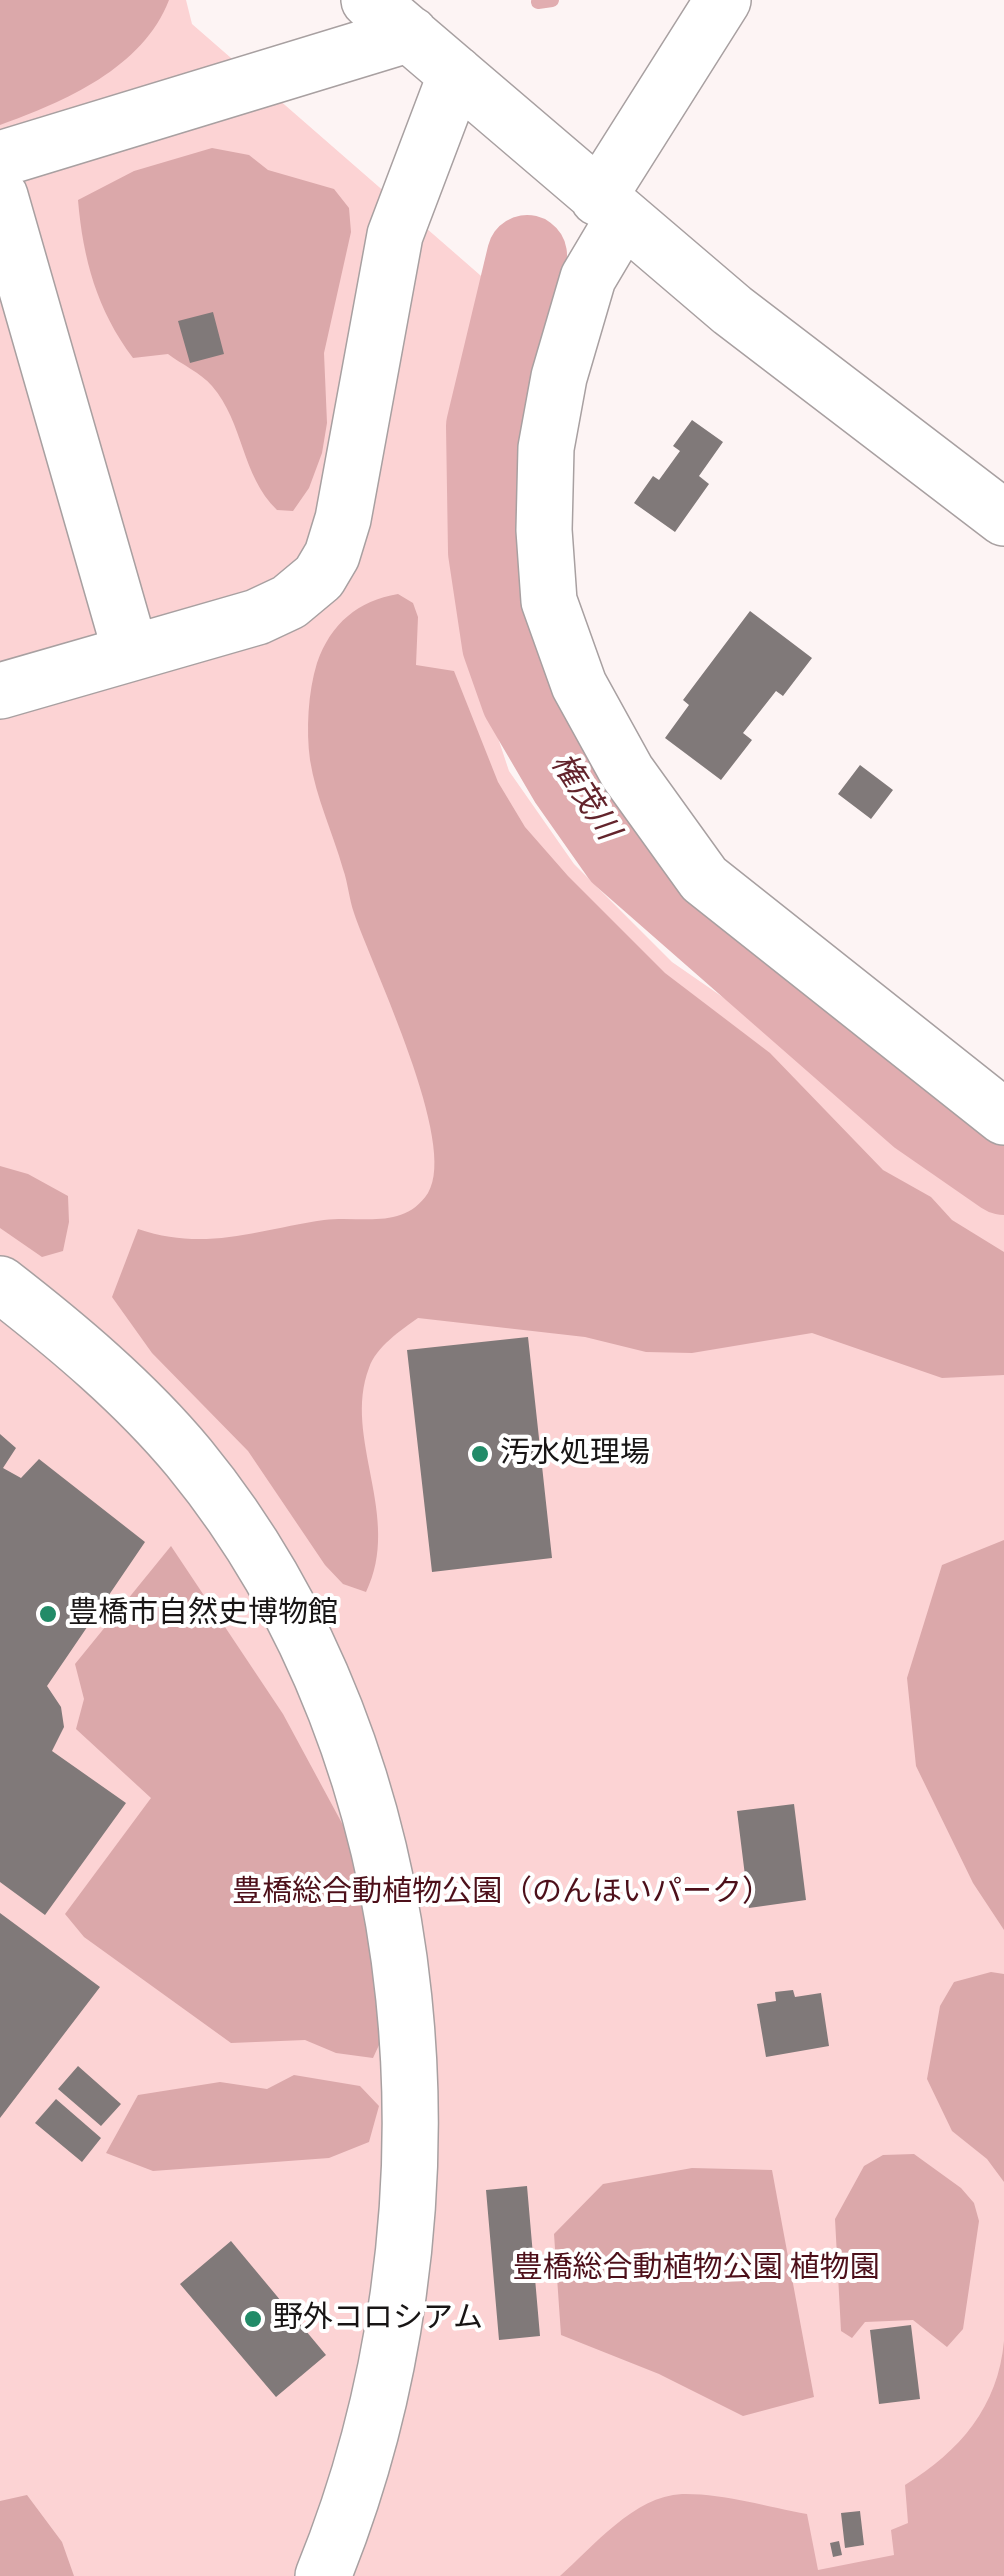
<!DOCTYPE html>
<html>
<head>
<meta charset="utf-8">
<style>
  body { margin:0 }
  canvas { display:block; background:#fdf4f4 }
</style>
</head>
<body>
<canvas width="1004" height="2576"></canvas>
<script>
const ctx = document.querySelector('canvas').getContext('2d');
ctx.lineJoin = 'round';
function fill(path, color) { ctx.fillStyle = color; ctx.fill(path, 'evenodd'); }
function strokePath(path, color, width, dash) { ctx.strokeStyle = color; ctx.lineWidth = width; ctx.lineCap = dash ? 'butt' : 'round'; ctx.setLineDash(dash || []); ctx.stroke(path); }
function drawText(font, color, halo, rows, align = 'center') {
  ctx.font = font + ' "Archivo Narrow","Noto Sans JP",sans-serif'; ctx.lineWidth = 8; ctx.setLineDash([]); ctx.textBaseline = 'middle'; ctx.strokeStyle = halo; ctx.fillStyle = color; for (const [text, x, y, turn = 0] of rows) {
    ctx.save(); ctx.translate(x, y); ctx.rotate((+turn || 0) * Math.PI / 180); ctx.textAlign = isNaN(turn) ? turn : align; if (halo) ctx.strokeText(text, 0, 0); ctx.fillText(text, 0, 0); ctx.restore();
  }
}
fill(new Path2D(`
  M0 0H186L192 24 488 282 455 432 456 522 482 690 509 771 574 864 672 962 883 1108 1004 1210V2576H0Z`), '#fcd3d4');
fill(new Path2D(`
  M0 0H169C143 68 64 102 0 125Z
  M212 148 249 155 268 170 334 189 349 208 351 232 324 353 327 423 322 453 309 488 293 511 277 510C241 475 244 423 212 386 201 373 181 364 168 354L133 358C97 310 83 259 78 200L134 171Z
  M398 594 413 603 418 617 416 665 454 671 498 782 525 827 568 876 665 973 770 1053 883 1170 931 1197 952 1220 1004 1252V1375L942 1378 812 1333 692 1353 646 1352 585 1337 418 1318C401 1330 376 1347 369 1368 342 1438 403 1517 366 1592L343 1584 325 1565 248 1451 152 1353 112 1297 138 1229C206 1252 256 1230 324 1220 361 1215 403 1231 428 1193 459 1144 372 967 354 913 349 899 348 883 343 869 333 833 316 798 310 760 306 730 308 692 317 663 331 623 358 601 398 594Z
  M0 1166 28 1174 68 1196 69 1222 63 1251 42 1257 0 1228Z
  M1004 1540V1930L973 1883 916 1766 907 1678 942 1565Z
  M171 1546 283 1714 344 1827 359 1868 391 2019 373 2058 336 2053 305 2040 231 2043 84 1937 65 1914 151 1798 76 1729 84 1699 75 1664Z
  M991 1972 1004 1974V2182L987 2159 952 2131 927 2079 940 2006 954 1982Z
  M294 2075 360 2086 379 2106 369 2142 329 2158 153 2171 106 2153 138 2095 220 2082 267 2089Z
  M914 2154 961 2188 974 2203 979 2221 963 2329 947 2347 913 2320 865 2322 852 2338 841 2331 835 2219 864 2166 883 2155Z
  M692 2168 772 2170 814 2397 743 2416 659 2374 561 2335 554 2234 603 2184Z
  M27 2495 62 2542 74 2576H0V2501Z`), '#dba8aa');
fill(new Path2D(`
  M1004 2341V2576H560C593 2547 634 2496 682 2494 722 2493 768 2507 807 2514L818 2570 894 2555 891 2530 908 2523 905 2485C960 2451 998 2407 1004 2341Z`), '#e1adb0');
strokePath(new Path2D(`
  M538 2 552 0`), '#e1adb0', 14);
strokePath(new Path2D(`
  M527 255 486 426 488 552 502 645 521 699 569 781 621 855 919 1116 1004 1175`), '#e1adb0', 80);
fill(new Path2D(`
  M213 312 224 354 190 363 178 321Z
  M692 420 723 442 699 476 709 484 675 532 634 503 653 476 659 480 680 451 673 446Z
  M750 611 812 658 783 696 776 691 743 733 752 740 721 780 665 738 689 705 683 700Z
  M860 765 893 790 871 819 838 794Z
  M528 1337 552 1558 432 1572 407 1350Z
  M0 1434 16 1448 3 1468 21 1478 39 1459 145 1542 47 1686 61 1707 64 1727 52 1751 126 1803 45 1915 0 1882Z
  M794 1804 806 1900 749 1908 737 1811Z
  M0 1913 100 1987 0 2118Z
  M793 1990 795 1997 821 1993 829 2046 766 2057 757 2004 776 2001 775 1992Z
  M78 2066 121 2104 101 2126 58 2089Z
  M56 2099 101 2138 82 2162 35 2123Z
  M527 2186 540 2336 499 2340 486 2190Z
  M231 2241 326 2355 276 2397 180 2284Z
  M911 2325 920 2399 879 2404 870 2330Z
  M860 2511 864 2545 845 2548 841 2513Z
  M839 2541 842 2555 833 2557 830 2543Z`), '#807979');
const minor = new Path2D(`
  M369 0 732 310 1004 518
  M0 159 410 34
  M0 196 131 653
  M598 198 723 0
  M623 219 588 278 559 377 546 448 544 530 549 601 579 685 627 772 704 879 1004 1117
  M0 691 257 617 289 602 319 577 332 555 343 519 395 235 456 74
  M0 1284C67 1336 135 1393 189 1458 438 1761 468 2221 323 2576`);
strokePath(minor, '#a8a0a1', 58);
strokePath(minor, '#fff', 55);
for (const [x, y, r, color] of [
  [480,1454,10,"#228b68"],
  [48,1614,10,"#228b68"],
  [253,2319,10,"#228b68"]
]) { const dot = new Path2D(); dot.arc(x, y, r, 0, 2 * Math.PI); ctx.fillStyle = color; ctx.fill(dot); strokePath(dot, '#fff', 4); }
drawText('30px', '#181515', '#fff', [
  ["汚水処理場",500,1454],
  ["豊橋市自然史博物館",68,1614],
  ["野外コロシアム",273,2319]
], 'left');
drawText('30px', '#4d101a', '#fff', [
  ["豊橋総合動植物公園（のんほいパーク）",502,1893],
  ["豊橋総合動植物公園 植物園",696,2269]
]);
drawText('italic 32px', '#63242c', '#fff', [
  ["権茂川",584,797,57]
]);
</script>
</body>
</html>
